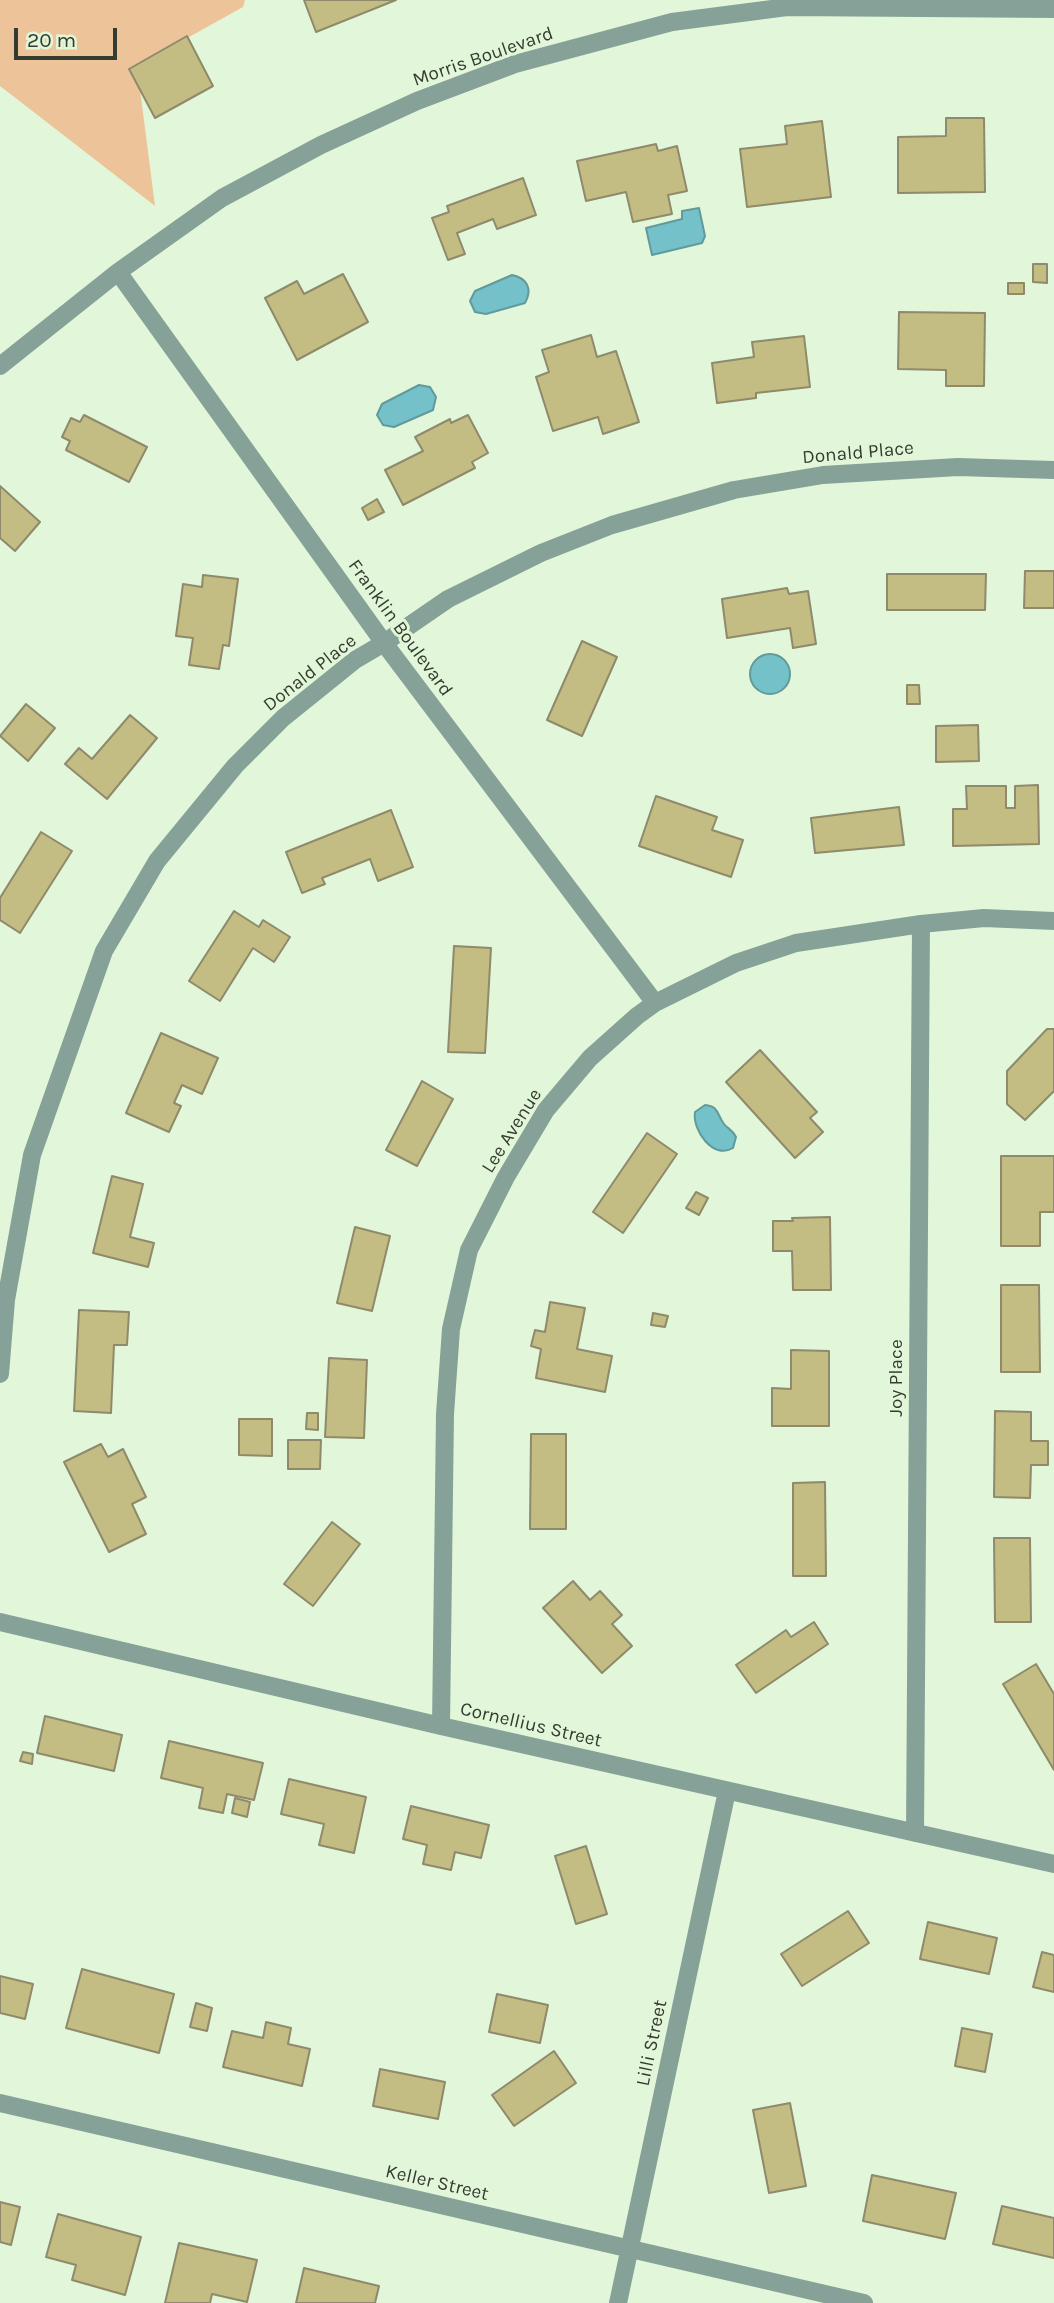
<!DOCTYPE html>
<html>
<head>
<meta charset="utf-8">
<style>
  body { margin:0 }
  #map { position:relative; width:1054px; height:2303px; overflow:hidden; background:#e2f7d9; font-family:Karla,sans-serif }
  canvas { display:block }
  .scale { position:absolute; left:14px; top:28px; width:103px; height:32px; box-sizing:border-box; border:4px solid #343c30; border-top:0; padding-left:9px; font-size:21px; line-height:24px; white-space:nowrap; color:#343c30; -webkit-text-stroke:5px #e2f7d9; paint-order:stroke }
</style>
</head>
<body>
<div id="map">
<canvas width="1054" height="2303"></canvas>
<div class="scale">20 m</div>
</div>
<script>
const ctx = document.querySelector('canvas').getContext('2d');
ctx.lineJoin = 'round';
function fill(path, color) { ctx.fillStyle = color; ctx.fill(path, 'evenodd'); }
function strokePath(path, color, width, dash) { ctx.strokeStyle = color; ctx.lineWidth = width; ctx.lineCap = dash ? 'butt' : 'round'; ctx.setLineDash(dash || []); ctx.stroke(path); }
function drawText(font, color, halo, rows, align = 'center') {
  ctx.font = font + ' Karla,sans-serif'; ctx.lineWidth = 6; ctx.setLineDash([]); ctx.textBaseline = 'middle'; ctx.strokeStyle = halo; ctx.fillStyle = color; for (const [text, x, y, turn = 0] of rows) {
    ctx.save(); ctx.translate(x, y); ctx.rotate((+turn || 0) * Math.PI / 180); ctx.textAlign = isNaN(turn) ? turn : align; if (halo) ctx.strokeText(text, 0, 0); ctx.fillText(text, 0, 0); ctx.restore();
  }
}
fill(new Path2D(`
  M0 0H245L243 7 137 66 155 206 0 86Z`), '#edc49a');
const water = new Path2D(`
  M699 208 705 236 702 243 652 255 646 228 682 219V211Z
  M512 275C527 278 533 289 525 303L486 314 475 312 470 301 475 291Z
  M419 385 430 387 436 397 433 410 394 427 383 425 377 415 382 404Z
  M750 674a20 20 0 1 1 40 0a20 20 0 1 1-40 0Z
  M705 1105C719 1106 717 1115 724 1124 728 1129 733 1130 736 1137L733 1148C713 1160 692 1130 695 1112Z`);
fill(water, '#75c1c9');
strokePath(water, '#62999b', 2);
const building = new Path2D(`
  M304 0H396L316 32Z
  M187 36 213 86 155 118 129 69Z
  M946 118H984L985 192 898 193V137L946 136Z
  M822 121 831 197 747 207 740 149 787 144 785 126Z
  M656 144 658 151 677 146 687 191 668 195 672 214 633 222 626 192 586 201 577 161Z
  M523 178 536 215 497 229 493 219 457 233 465 254 448 260 432 218 449 212 447 206Z
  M1033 264H1047V283L1033 282Z
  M343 274 368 322 297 360 265 298 297 281 304 294Z
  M1008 283H1024V294H1008Z
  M899 312 985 313 984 386H946V370L898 369Z
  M591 335 597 357 616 351 639 422 603 434 598 417 553 431 536 377 549 372 542 350Z
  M804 336 810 387 756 393V398L717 403 712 363 754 357 752 342Z
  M84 415 147 447 129 482 66 450 70 441 62 437 71 418 80 422Z
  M468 415 488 453 472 462 475 468 403 505 385 470 423 451 415 437 450 419 451 423Z
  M0 486 40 522 15 551 0 538Z
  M377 499 384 512 368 520 362 508Z
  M1025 571H1054V608H1024Z
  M887 574H986L985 610H887Z
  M203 575 238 579 229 646 223 645 219 669 189 665 193 638 176 636 183 584 202 587Z
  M787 588 789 594 808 591 816 644 793 648 790 628 727 638 722 599Z
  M582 641 617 657 582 736 547 720Z
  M907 685H919L920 704H907Z
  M26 704 55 728 28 761 0 736Z
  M130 715 157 738 107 799 65 764 79 748 92 759Z
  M978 725 979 761 936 762V726Z
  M1038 785 1039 844 953 846V809H967L966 786H1006V808H1015V786Z
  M656 796 717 817 712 830 743 840 731 877 639 846Z
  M899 807 904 845 815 853 811 818Z
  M391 810 413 867 378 881 370 859 322 878 325 884 302 893 286 852Z
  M41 832 72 851 20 933 0 920V898Z
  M234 911 259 927 263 920 290 937 274 962 253 948 220 1001 189 981Z
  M454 946 491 948 485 1053 448 1052Z
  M1047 1029H1054V1091L1025 1120 1007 1104V1071Z
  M161 1033 218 1058 202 1094 182 1085 174 1103 181 1106 169 1132 126 1113Z
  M760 1050 817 1112 810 1118 823 1132 795 1158 726 1082Z
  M422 1081 453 1099 417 1166 386 1150Z
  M647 1133 677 1154 623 1233 593 1212Z
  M1001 1156H1054V1212H1040V1246H1001Z
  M112 1176 143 1184 130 1237 154 1243 148 1267 93 1253Z
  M696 1192 708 1198 699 1215 686 1208Z
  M830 1217 831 1290H793L792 1251H773V1221H793L792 1218Z
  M355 1227 390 1236 372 1311 337 1303Z
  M1001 1285H1039L1040 1372H1001Z
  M550 1302 585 1308 577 1349 612 1356 605 1392 536 1378 541 1349 531 1346 535 1330 545 1332Z
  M79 1310 129 1312 127 1345H114L111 1413 74 1411Z
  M653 1313 668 1316 665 1327 651 1325Z
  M791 1350 829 1351V1426H772V1388L791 1389Z
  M329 1358 367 1360 364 1438 325 1437Z
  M995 1411 1031 1412V1441H1048V1465H1031L1030 1498 994 1497Z
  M307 1413H318V1430L306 1429Z
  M239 1419H272V1456L239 1455Z
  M531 1434H566V1529H530Z
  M288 1440H321L320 1469H288Z
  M101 1444 108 1457 123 1449 146 1497 132 1504 146 1534 109 1552 64 1462Z
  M825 1482 826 1576H793V1483Z
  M332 1522 360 1544 313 1606 284 1584Z
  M994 1538H1030L1031 1622H995Z
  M573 1581 590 1600 600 1591 622 1615 612 1624 632 1646 602 1673 543 1608Z
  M814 1622 828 1644 756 1693 736 1665 786 1630 791 1637Z
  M1036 1664 1054 1694V1770L1003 1684Z
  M45 1716 122 1735 114 1771 37 1753Z
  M169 1741 263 1763 254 1800 227 1794 223 1813 199 1808 203 1788 161 1778Z
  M23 1752 33 1754 32 1764 20 1761Z
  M289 1779 366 1797 354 1853 319 1845 324 1824 281 1814Z
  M235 1798 250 1802 247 1817 232 1813Z
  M411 1806 489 1825 481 1858 455 1852 451 1870 423 1864 427 1845 403 1839Z
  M586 1846 607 1914 576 1924 555 1856Z
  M848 1911 869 1943 802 1986 781 1954Z
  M928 1922 997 1938 989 1974 920 1959Z
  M1042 1952 1054 1955V1992L1033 1987Z
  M82 1969 174 1994 159 2053 66 2028Z
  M0 1976 33 1984 25 2019 0 2013Z
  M497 1994 548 2005 540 2043 489 2032Z
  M196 2003 212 2008 207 2031 190 2027Z
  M266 2022 291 2028 288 2044 310 2049 302 2086 223 2067 232 2031 263 2038Z
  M962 2028 992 2034 985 2072 955 2066Z
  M554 2051 576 2083 514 2126 492 2095Z
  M380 2069 445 2082 438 2119 373 2106Z
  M790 2103 806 2186 769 2193 753 2110Z
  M872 2175 956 2193 945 2239 863 2221Z
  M0 2202 20 2207 11 2245 0 2242Z
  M1002 2206 1054 2218V2258L993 2244Z
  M58 2214 141 2237 125 2295 72 2280 76 2265 46 2257Z
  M179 2243 257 2260 247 2302 212 2294 210 2303H165Z
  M304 2268 379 2286 375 2303H296Z`);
fill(building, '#c3bc83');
strokePath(building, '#8e8a6b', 2);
strokePath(new Path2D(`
  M118 272 384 643 655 1003
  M0 366 118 272 222 198 321 145 417 101 515 64 672 22 787 7 1054 9
  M0 1374 6 1300 32 1155 104 951 157 861 235 766 283 718 355 660 384 643 448 599 541 553 612 525 734 490 823 475 958 467 1054 470
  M0 1622 441 1726 1054 1864
  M441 1726 445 1414 451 1329 469 1250 506 1177 546 1110 590 1058 637 1016 655 1003 736 963 796 943 921 924 984 918 1054 921
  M915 1833 921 924
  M0 2103 864 2303
  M618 2303 727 1791`), '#86a298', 18);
drawText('19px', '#343c30', '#e2f7d9', [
  ["Morris Boulevard",483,57,-19],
  ["Donald Place",858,453,-5],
  ["Franklin Boulevard",400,628,54],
  ["Donald Place",310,673,-38],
  ["Lee Avenue",512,1131,-58],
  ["Joy Place",897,1378,-90],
  ["Cornellius Street",531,1725,13],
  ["Lilli Street",652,2043,-78],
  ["Keller Street",437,2183,13]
]);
</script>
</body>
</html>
